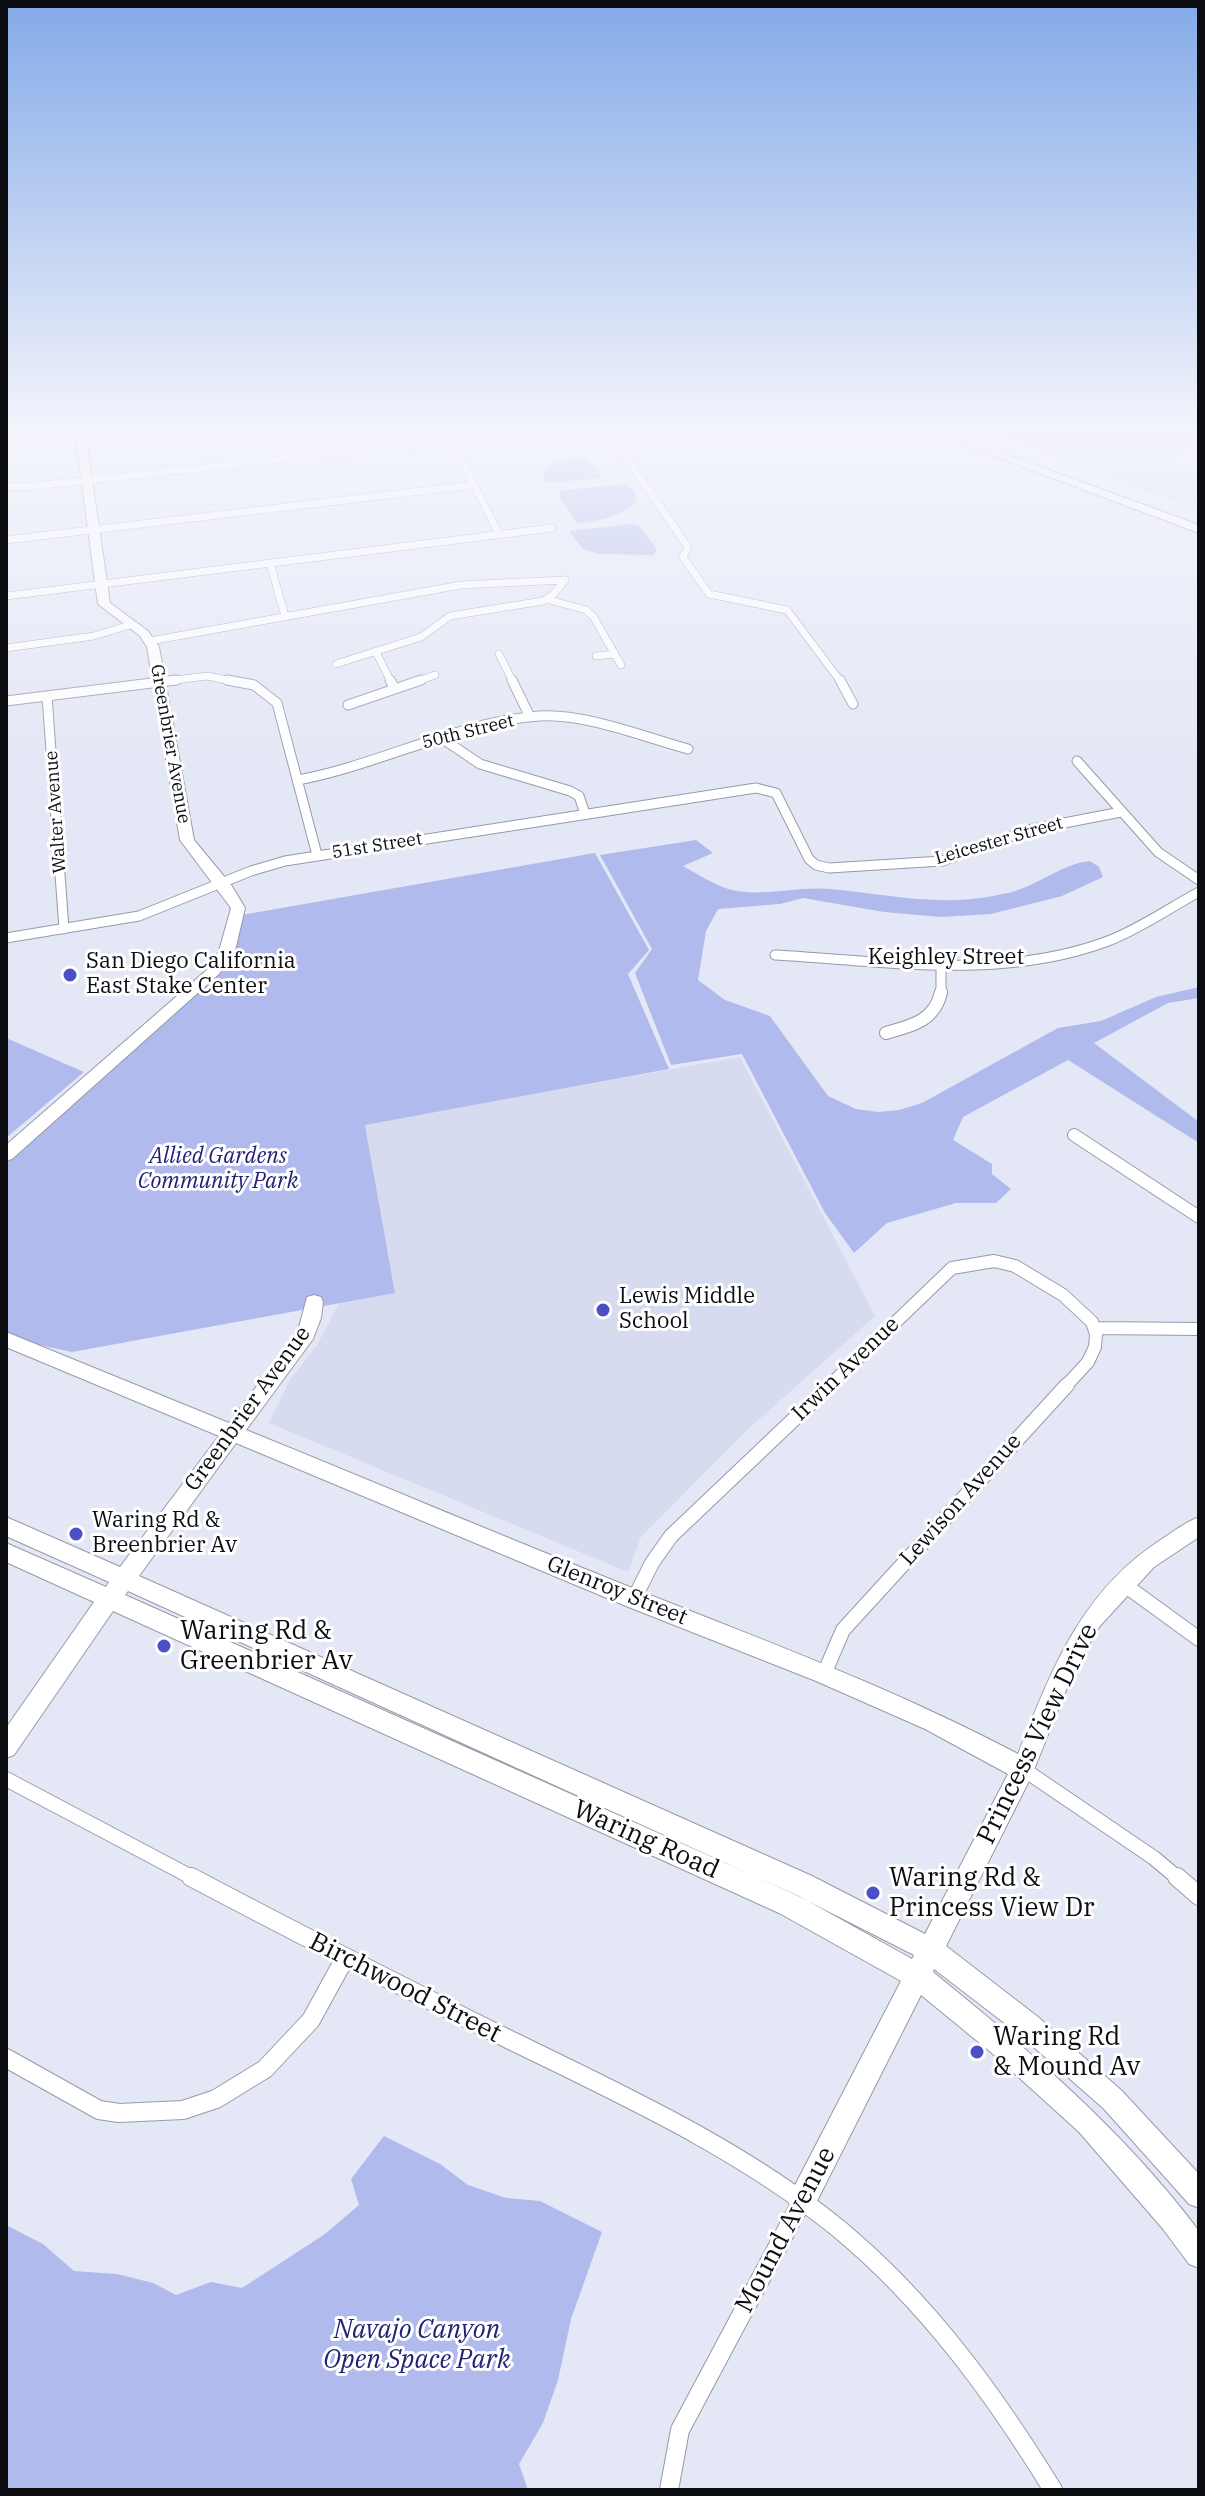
<!DOCTYPE html>
<html>
<head>
<meta charset="utf-8">
<style>
  body { margin:0 }
  #map { position:relative; width:1205px; height:2496px; overflow:hidden; background:#e4e7f6; font-family:"IBM Plex Serif",serif }
  canvas { display:block }
  .frame { position:absolute; inset:0; border:8px solid #0c0d11; pointer-events:none }
</style>
</head>
<body>
<div id="map">
<canvas width="1205" height="2496"></canvas>
<div class="frame"></div>
</div>
<script>
const ctx = document.querySelector('canvas').getContext('2d');
ctx.lineJoin = 'round';
function fill(path, color) { ctx.fillStyle = color; ctx.fill(path, 'evenodd'); }
function strokePath(path, color, width, dash) { ctx.strokeStyle = color; ctx.lineWidth = width; ctx.lineCap = dash ? 'butt' : 'round'; ctx.setLineDash(dash || []); ctx.stroke(path); }
function drawText(font, color, halo, rows, align = 'center') {
  ctx.font = font + ' "IBM Plex Serif",serif'; ctx.lineWidth = 6; ctx.setLineDash([]); ctx.textBaseline = 'middle'; ctx.strokeStyle = halo; ctx.fillStyle = color; for (const [text, x, y, turn = 0] of rows) {
    ctx.save(); ctx.translate(x, y); ctx.rotate((+turn || 0) * Math.PI / 180); ctx.textAlign = isNaN(turn) ? turn : align; if (halo) ctx.strokeText(text, 0, 0); ctx.fillText(text, 0, 0); ctx.restore();
  }
}
fill(new Path2D(`
  M987 432H1199V441L1164 461 1199 472V510Z
  M740 1057 875 1316 746 1431 641 1537 628 1572 269 1423 289 1381 317 1345 339 1303 395 1292 365 1124Z`), '#d6dbef');
fill(new Path2D(`
  M582 457 596 466 601 476 597 479 546 483 543 479 545 467 557 461Z
  M625 484 634 490 637 500C625 517 596 522 576 523L558 495 563 490Z
  M631 524 640 526 657 550 654 555 597 554 582 548 569 531Z
  M696 840 713 853 683 866C699 875 714 885 732 890 759 897 800 886 830 889 896 895 944 909 1012 892 1040 884 1062 864 1090 861L1099 867 1103 877 1062 896 991 914 941 917 884 912 803 898 780 904 718 909 706 931 698 980 725 1000 770 1016 828 1096 856 1109 878 1112 899 1110 922 1103 1058 1028 1101 1021 1156 997 1199 987V998L1168 1003 1094 1043 1199 1122V1143L1068 1060 963 1117 953 1140 992 1164V1174L1011 1189 996 1203H956L887 1223 854 1253 825 1213 742 1054 671 1065 635 973 652 949 600 855Z
  M595 853 649 950 628 974 669 1069 365 1125 395 1293 72 1352 6 1338V1155L214 970 236 916Z
  M6 1038 84 1072 6 1138Z
  M384 2136 440 2164 468 2185 506 2198 540 2201 602 2232 571 2319 558 2380 543 2423 519 2464 528 2490H6V2225L43 2244 74 2271 117 2274 153 2283 176 2295 211 2282 242 2288 325 2234 359 2205 351 2179Z`), '#b1baec');
const streetFar4 = new Path2D(`
  M447 432 499 534
  M609 432 688 547 683 557 709 594 787 610 841 682
  M81 434 102 432
  M6 486 26 487 451 441
  M6 540 473 485
  M270 563 285 616
  M6 596 552 528
  M546 599 586 610 593 616 621 665
  M150 641 461 585 565 580
  M6 648 94 636 130 625
  M376 652 391 682
  M499 654 513 682
  M596 656 615 654
  M336 664 421 637 450 616 543 601 553 595 565 580
  M160 682 207 676 237 682
  M415 682 435 675`);
const streetFar3 = new Path2D(`
  M227 680 254 685 277 703 317 855
  M390 680 395 689
  M512 680 530 717
  M840 680 853 704
  M47 696 64 929
  M6 701 176 680
  M348 705 421 680
  M440 737 480 764 570 791 579 796 585 814
  M1077 761 1158 852 1199 880
  M298 780C379 765 458 722 539 716 585 713 644 737 688 749
  M6 938 139 916 251 871 285 861 756 788 776 793 809 859 816 865 829 868 942 861 1028 830 1121 812
  M775 955C884 961 1003 981 1108 941 1140 929 1169 908 1199 892
  M941 994V962`);
const streetFar2 = new Path2D(`
  M886 1033C911 1026 935 1021 941 992
  M1074 1135 1199 1217
  M1095 1328 1199 1329
  M828 1387 952 1268 994 1261 1015 1266 1063 1295 1092 1322 1096 1334 1095 1347 1088 1362 1065 1387`);
const streetFar1 = new Path2D(`
  M1122 1583 1199 1639
  M634 1599 652 1563 671 1536 830 1385
  M824 1674 843 1630 1067 1385
  M1023 1769 1154 1858 1179 1879
  M6 1779 195 1879`);
const street = new Path2D(`
  M191 1877C295 1932 399 1985 504 2037 618 2093 740 2148 839 2229 927 2302 994 2394 1053 2490
  M1177 1877 1199 1896
  M6 2058 99 2110 119 2113 183 2110 216 2099 265 2069 311 2020 345 1958
  M669 2490 680 2430 802 2201`);
const secondary = new Path2D(`
  M75 432H85L110 603 148 631 159 647 194 840 232 886 245 908 235 951 219 974 12 1159 6 1161V1145L209 968 219 951 231 908 180 840 147 647 140 636 98 604Z
  M314 1295 321 1297 323 1302 321 1318 313 1339 246 1430C379 1484 511 1540 645 1593 771 1643 897 1690 1018 1754 1052 1669 1081 1591 1162 1539 1174 1531 1186 1522 1199 1517V1537L1154 1567 1099 1627 1075 1668 1031 1777 946 1946 1038 2017 1122 2091 1199 2174V2208L1189 2204 1104 2109 1020 2035 934 1969 933 1972C1029 2050 1124 2131 1199 2231V2268L1189 2264 1163 2229 1079 2132 993 2054 921 1995 812 2211 802 2215 792 2211 788 2201 792 2191 901 1981 779 1913 113 1611 14 1755 6 1758V1728L94 1602 6 1562V1543L106 1587 109 1582 6 1536V1517L120 1567 219 1436 6 1347V1332L229 1423 298 1331 307 1297ZM236 1443 626 1606 816 1681 925 1729 1008 1774 925 1934 812 1876 139 1576ZM128 1591 794 1894 914 1955 912 1959 797 1895 125 1595Z`);
const primary = new Path2D(`
  M930 432H945L1199 525V533Z`);
strokePath(streetFar4, '#979aa8', 8);
strokePath(streetFar3, '#979aa8', 11);
strokePath(streetFar2, '#979aa8', 14);
strokePath(streetFar1, '#979aa8', 16);
strokePath(street, '#979aa8', 20);
strokePath(secondary, '#979aa8', 2);
strokePath(primary, '#979aa8', 2);
strokePath(streetFar4, '#fff', 7);
strokePath(streetFar3, '#fff', 9);
strokePath(streetFar2, '#fff', 12);
strokePath(streetFar1, '#fff', 14);
strokePath(street, '#fff', 18);
fill(secondary, '#fff');
fill(primary, '#fff');
const sky = ctx.createLinearGradient(0, 0, 0, 781);
sky.addColorStop(0, '#84aae8');
sky.addColorStop(0.55, '#f3f4fb');
sky.addColorStop(1, '#f3f4fb00');
ctx.fillStyle = sky;
ctx.fillRect(0, 0, 1205, 781);
for (const [x, y, r, color] of [
  [70,975,8,"#4b4fc5"],
  [603,1310,8,"#4b4fc5"],
  [76,1534,8,"#4b4fc5"],
  [164,1646,8,"#4b4fc5"],
  [873,1893,8,"#4b4fc5"],
  [977,2052,8,"#4b4fc5"]
]) { const dot = new Path2D(); dot.arc(x, y, r, 0, 2 * Math.PI); ctx.fillStyle = color; ctx.fill(dot); strokePath(dot, '#fff', 3); }
drawText('18px', '#0c0d11', '#fff', [
  ["50th Street",468,732,-14],
  ["Greenbrier Avenue",170,744,80],
  ["Walter Avenue",56,812,-94],
  ["Leicester Street",999,841,-16],
  ["51st Street",377,846,-9]
]);
drawText('22px', '#0c0d11', '#fff', [
  ["Keighley Street",946,958],
  ["Irwin Avenue",846,1369,-44],
  ["Greenbrier Avenue",248,1409,-54],
  ["Lewison Avenue",961,1500,-48],
  ["Glenroy Street",617,1591,22]
]);
drawText('22px', '#0c0d11', '#fff', [
  ["San Diego California",86,962],
  ["East Stake Center",86,987],
  ["Lewis Middle",619,1297],
  ["School",619,1322],
  ["Waring Rd &",92,1521],
  ["Breenbrier Av",92,1546]
], 'left');
drawText('italic 22px', '#232077', '#fff', [
  ["Allied Gardens",218,1157],
  ["Community Park",218,1182]
]);
drawText('26px', '#0c0d11', '#fff', [
  ["Waring Rd &",180,1631],
  ["Greenbrier Av",180,1661],
  ["Waring Rd &",889,1878],
  ["Princess View Dr",889,1908],
  ["Waring Rd",993,2037],
  ["& Mound Av",993,2067]
], 'left');
drawText('26px', '#0c0d11', '#fff', [
  ["Princess View Drive",1038,1734,-64],
  ["Waring Road",646,1840,24],
  ["Birchwood Street",405,1988,27],
  ["Mound Avenue",786,2230,-62]
]);
drawText('italic 26px', '#232077', '#fff', [
  ["Navajo Canyon",417,2330],
  ["Open Space Park",417,2360]
]);
</script>
</body>
</html>
